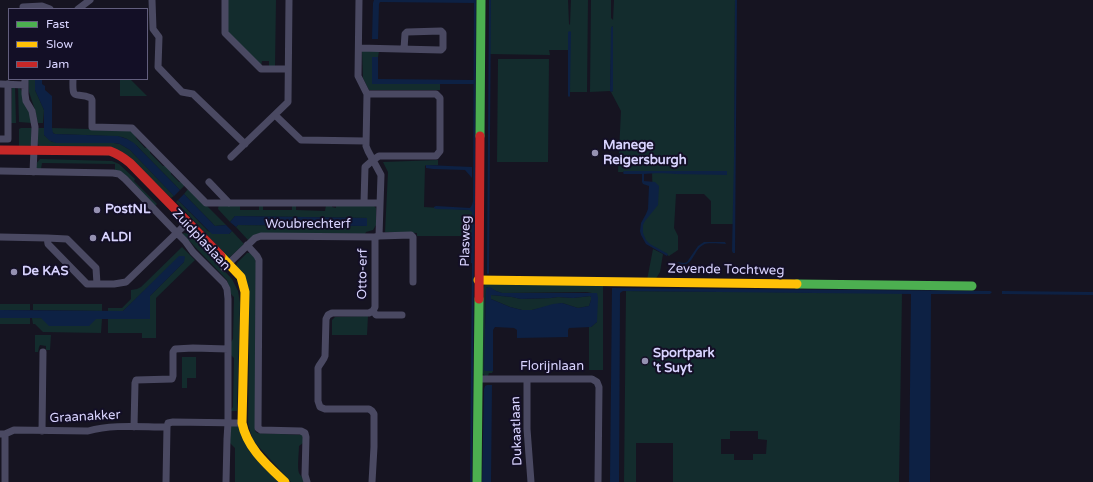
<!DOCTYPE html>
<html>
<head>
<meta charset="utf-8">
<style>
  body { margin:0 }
  #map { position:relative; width:1093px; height:482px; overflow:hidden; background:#161421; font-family:"Varela Round",sans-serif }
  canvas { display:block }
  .legend { position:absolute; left:8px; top:8px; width:140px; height:72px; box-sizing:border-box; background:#130f26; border:1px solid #625e7d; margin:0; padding:5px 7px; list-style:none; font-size:12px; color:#d9d4ff }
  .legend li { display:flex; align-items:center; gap:8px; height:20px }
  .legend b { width:20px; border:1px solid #625e7d }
</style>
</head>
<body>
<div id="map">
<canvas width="1093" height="482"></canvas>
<ul class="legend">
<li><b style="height:5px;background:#4caf50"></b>Fast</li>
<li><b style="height:5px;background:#ffc107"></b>Slow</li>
<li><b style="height:5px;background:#c62828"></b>Jam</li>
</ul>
</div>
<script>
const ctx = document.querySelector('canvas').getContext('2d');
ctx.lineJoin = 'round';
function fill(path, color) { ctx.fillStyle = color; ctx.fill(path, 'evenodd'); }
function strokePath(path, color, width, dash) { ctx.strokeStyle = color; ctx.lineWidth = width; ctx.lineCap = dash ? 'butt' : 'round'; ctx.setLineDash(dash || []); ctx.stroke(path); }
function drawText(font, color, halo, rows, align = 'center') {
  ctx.font = font + ' "Varela Round",sans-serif'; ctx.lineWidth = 4; ctx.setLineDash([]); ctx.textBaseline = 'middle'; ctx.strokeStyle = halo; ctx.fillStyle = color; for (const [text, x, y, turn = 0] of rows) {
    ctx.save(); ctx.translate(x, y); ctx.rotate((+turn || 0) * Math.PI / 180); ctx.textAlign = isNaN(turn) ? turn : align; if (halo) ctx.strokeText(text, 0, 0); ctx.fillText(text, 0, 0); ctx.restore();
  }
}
fill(new Path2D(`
  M228 0H276L275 67 269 66V61H262L261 66 228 32Z
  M490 0H568L569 24 570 25 571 0H588L587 92H570V32H568V50H549L550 55 490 54Z
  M591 0H611V18L613 20 614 0H735L734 224H711V201L704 194H676L674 228 678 236V250L669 256 646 243 643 236 642 224 653 204 652 172 727 171H626L623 172H618L621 111 611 92 613 91V27L612 26 610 91 590 92Z
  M362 51H379L378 57H372V84H440V90H369L363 78Z
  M498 59H549L548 162H497Z
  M28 79H35V90L44 110 43 123H38L35 110 29 92Z
  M120 79H130L147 96H120Z
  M12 86H15L16 123H11Z
  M18 87C26 92 30 114 32 123L19 122Z
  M21 128H32L31 144 30 146 19 148V129Z
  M38 128H44V135L52 142 114 143 120 144 130 150 174 196 171 198 130 159 39 146 38 144Z
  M52 128 89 129 132 131 135 134 136 138 145 148 148 147 150 149V153L163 166H166L171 171V174L179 182H182L185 185 180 190 137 146 127 139 122 137 108 136 55 134 52 132Z
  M40 159 112 161 119 164 135 179 134 181 157 204 155 206 115 171V164L42 163 41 169H37L35 165Z
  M438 160V165H426L425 166 424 207 471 210 472 212V236H417V233L385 232 388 172 383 162Z
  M188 189 202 201 226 225 215 226 184 194Z
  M178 200 208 231 211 232 229 234 232 231 244 244 230 257H228L176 202Z
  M219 204H240V210H259V205H263V210H292V205H296V210L325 211 326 205H332V207L336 208V205L374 206 376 208V225L373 230 366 232 365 234 262 233 248 240 236 227 238 225 367 226V218L235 216 230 222 218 209Z
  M184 233 189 234 232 279 238 291 240 303 237 411H230L233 407 234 358 231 355V342L233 339 234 297 231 294 227 280 196 248C193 244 186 238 182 234Z
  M182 247 195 260 156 298V338H142V333H108V319H150V296L184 262V256L179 257 123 311H108V308H122L131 299V290L137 289 141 287Z
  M653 249 663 254 660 272 655 280H647Z
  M247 253H250L255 258 256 263 255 431 257 433 304 435 303 443 299 446C299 452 297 468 299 473 301 477 304 477 304 482H291L258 446 253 440 250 431 248 424 249 327 236 267 237 263Z
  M603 283V370H589V327H591L597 322V294L587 292 502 293 496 291 488 287 486 288 485 326 486 371H493L492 373H489L488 376H485L482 373V291L485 284Z
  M626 291 902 293 899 482H673V443H636V482H624ZM730 431H758V439L767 440 766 454H753V460H734V454H721V439H730Z
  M491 295 512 297 521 299 551 298 558 297 573 298 590 296 591 297V300L589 306 578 308 562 303 532 310H522L510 307 491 299Z
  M0 304H30V310H0Z
  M33 304H102V311L33 310Z
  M368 316 367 335H332V320L335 317Z
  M0 318H30V324H0Z
  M32 318 102 319 101 333 43 332 35 324H33Z
  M35 335H51L50 350H46V346L40 345 39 347 38 352H35Z
  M182 357H196V378H187V388H182Z
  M235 424 239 426 281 482H235V448L230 443V427Z`), '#132c2d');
fill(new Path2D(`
  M374 0H475V3L380 2 379 4 378 39H372L373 3Z
  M735 0H737L735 253H733L732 251 734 157Z
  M612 26 613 27V91L611 92 610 91 611 28Z
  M570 31 571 32 570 92V96L569 97 568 96V32Z
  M372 57H378V79L474 80V84H372Z
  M35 79H42V84L45 86V90L52 96V128L53 133 55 134 118 136 127 139 134 143 180 190 174 196 130 150 120 144 114 143H56L50 141 44 135V110L35 90Z
  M426 165 472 167V178L465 170 433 169 426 168Z
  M624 171H727V175L676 174C668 173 652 173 644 174V181L655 182 659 186 658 205 645 221 643 225V233L646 240 650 244 668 254 667 256 646 244 641 235 640 231 641 223 646 214 648 209 649 186 643 184 642 182V174H624L623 173Z
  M184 194 215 226 226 225 232 231 229 234H212L178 200Z
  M473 201 475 202 474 263H471L472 212 469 210 436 209 434 208V207L436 206 470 208 472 205Z
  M235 216 367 218V226L238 225 236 227 230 222Z
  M704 242H725L726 244C719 244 708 242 703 245 693 250 692 272 677 262L684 263 687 262 698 246Z
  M179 256H184L185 257 184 262 150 296V319H96L89 326H49L41 318H0V310L123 311Z
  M488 287H490L496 291 502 293H597L598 298 597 322 591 327 569 328 568 330V337L517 338V330L514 328 495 327 493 330V371H486L484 370 486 288ZM491 295 512 297 521 299 551 298 558 297 573 298 590 296 591 297V300L589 306 578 308 562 303 553 304 532 310H522L510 307 491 299Z
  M612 288 990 291 992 292 990 294H931L930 482H909L911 294 623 291 620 293 619 482H610Z
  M1002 291 1093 292V295L1002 294Z
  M487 385H492L491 482H482L484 389 485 386Z`), '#0d2144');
strokePath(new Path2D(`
  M474 203 475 0
  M488 273 490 0
  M471 482 473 261`), '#0d2144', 2);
strokePath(new Path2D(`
  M152 0 153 29 159 37 158 67 182 92 193 94 245 144
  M225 0V33L261 69H288
  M23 7 42 6 50 9
  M78 9 90 0
  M359 48 441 50 443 48V33L441 31 407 32 405 34 404 49
  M25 79V94L26 101 32 111 35 127 33 172
  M73 79C72 103 76 91 91 98L92 100V127L132 128 206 203H380
  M0 84 25 85
  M275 115 301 140 366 141
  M0 139H8V84
  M231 157 288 102 289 0
  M0 171 113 173 119 174 125 179 177 233 185 241 193 252 224 283 227 289 228 299V423L227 439 226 482
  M209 182 229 203
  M364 203 365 167 373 160 379 156H436L440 151V98L436 94H367
  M379 236 411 235 413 237V282
  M0 237 47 238 48 244 87 284H114L126 282 188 222
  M47 238 67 239 96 268 97 284
  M247 245 257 256 259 260 258 428 261 430 301 431 305 433 306 437 305 475 307 482
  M224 268 255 238 261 236 375 237 379 236 381 175 368 151 366 146 367 94 358 76 359 0
  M373 311 376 315H402
  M479 379H592L597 382 599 387 598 482
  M527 379V429L531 482
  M134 427 135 383 136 380 172 379 173 376V352L175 349 193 348 228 349
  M42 431 43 352
  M0 434H5L14 430 88 431C113 424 140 427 167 427L168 423 173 422 242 423
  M5 482V434
  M166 482 167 427
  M372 482 374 447V414L372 411 369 409H325L320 407 318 401V368C320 363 324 360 325 356L326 319 328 315 332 313H369L373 311 375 307V237`), '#4a4962', 7);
strokePath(new Path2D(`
  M480 136 481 0
  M797 284 972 286
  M477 482 479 299`), '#4caf50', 9);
strokePath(new Path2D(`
  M221 256 241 277 245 292 242 423C247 448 267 465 285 482
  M478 280 797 284`), '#ffc107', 9);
strokePath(new Path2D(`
  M0 150 110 151C118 154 124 158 130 163L221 256
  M479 299 480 136`), '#c62828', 9);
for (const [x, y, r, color] of [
  [595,153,4,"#9591b1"],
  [97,210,4,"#9591b1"],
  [93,238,4,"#9591b1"],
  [14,272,4,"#9591b1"],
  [645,361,4,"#9591b1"]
]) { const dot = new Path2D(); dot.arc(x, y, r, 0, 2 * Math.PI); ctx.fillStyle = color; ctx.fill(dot); strokePath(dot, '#130f26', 1.5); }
drawText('bold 13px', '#d9d4ff', '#130f26', [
  ["Manege",603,146],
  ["Reigersburgh",603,161],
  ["PostNL",105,210],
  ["ALDI",101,238],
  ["De KAS",22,272],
  ["Sportpark",653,354],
  ["'t Suyt",653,369]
], 'left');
drawText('13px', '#d9d4ff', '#130f26', [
  ["Woubrechterf",308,225],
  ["Zuidplaslaan",201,240,47],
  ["Plasweg",466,241,-89],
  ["Zevende Tochtweg",726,270,1],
  ["Otto-erf",363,274,-89],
  ["Florijnlaan",552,367],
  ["Graanakker",85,417,-3],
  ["Dukaatlaan",517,431,-92]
]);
</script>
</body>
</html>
